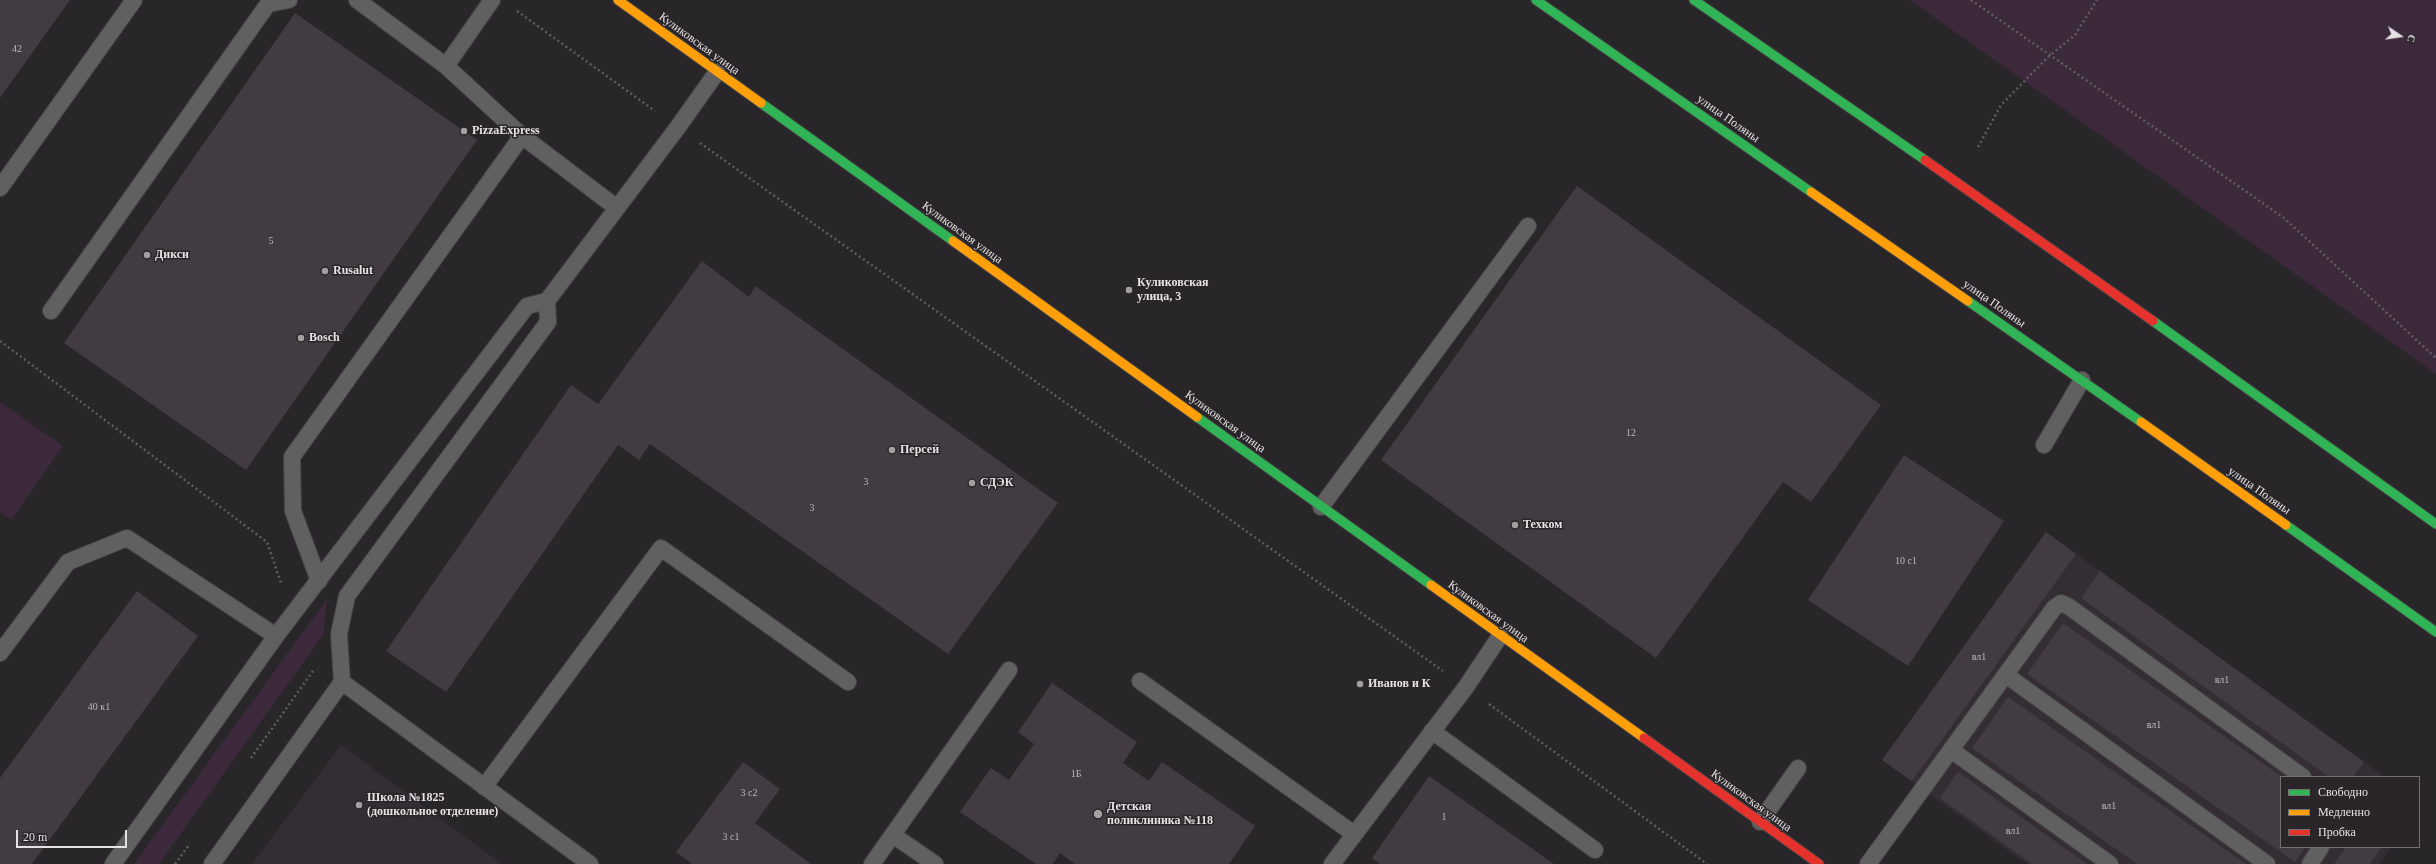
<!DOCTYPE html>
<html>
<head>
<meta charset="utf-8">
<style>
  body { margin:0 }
  #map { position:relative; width:2436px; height:864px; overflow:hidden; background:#282628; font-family:Georgia,serif }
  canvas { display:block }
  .legend { position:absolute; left:2280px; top:776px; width:140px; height:72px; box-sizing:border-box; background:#292529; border:1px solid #747174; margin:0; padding:5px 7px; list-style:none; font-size:12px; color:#e5e2e4 }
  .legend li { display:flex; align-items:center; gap:8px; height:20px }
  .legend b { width:20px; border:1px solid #747174 }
  .north { position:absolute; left:2380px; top:16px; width:40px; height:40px; -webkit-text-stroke:3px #292529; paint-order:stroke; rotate:103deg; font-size:11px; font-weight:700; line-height:16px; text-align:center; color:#e5e2e4 }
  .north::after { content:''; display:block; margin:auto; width:14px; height:18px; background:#e5e2e4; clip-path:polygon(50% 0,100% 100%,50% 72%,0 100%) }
  .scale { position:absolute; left:16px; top:830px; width:111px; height:18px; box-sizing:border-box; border:2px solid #e5e2e4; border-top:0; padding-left:5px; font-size:12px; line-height:14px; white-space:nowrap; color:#e5e2e4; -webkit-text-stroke:3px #292529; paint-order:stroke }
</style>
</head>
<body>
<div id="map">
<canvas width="2436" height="864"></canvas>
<ul class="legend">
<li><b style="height:5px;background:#30b455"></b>Свободно</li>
<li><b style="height:5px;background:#ff9f0a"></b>Медленно</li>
<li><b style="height:5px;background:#e5322d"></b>Пробка</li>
</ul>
<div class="north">С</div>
<div class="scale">20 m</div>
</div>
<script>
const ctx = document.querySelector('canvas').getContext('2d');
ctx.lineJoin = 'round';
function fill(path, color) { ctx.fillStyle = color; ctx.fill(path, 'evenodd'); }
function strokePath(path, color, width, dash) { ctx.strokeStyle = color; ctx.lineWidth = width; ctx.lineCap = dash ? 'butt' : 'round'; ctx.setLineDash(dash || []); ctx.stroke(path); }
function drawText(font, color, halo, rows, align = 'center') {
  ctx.font = font + ' Georgia,serif'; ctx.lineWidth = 3; ctx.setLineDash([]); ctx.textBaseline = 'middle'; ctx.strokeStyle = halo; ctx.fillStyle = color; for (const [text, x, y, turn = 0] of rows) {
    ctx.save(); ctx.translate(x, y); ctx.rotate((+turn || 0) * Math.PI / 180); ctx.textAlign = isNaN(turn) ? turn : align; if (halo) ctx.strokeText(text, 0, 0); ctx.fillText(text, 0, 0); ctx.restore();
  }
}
fill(new Path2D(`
  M2046 532 2385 777H2281V847H2391L2379 864H2027L1882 760Z
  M341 745 502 864H252Z`), '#342d34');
fill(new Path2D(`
  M1910 0H2436V374Z
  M0 402 63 446 11 520 0 512Z
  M327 599 323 635 159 864H134Z`), '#3d293c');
fill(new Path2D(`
  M0 0H70L0 98Z
  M295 13 477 140 246 470 64 343Z
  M1577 186 1881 405 1811 502 1783 482 1656 658 1381 460Z
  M702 261 749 297 755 286 1058 503 948 654 650 444 639 460 618 445 446 692 386 651 571 385 598 404Z
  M1904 455 2004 521 1908 666 1808 600Z
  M2046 532 2076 554 1912 781 1882 760Z
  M2100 571 2364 762 2353 777H2329L2081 598Z
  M137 591 198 636 32 864H0V778Z
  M2063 623 2281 776V847H2305L2295 862 2027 674Z
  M1052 683 1137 742 1123 763 1149 781 1162 762 1255 826 1229 864H1075L1060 853 1053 864H1036L960 812 991 768 1009 780 1034 744 1018 732Z
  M2008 697 2246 864H2137L1972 748Z
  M743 762 780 789 755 823 811 864H692L676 852Z
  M1958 772 2087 864H2032L1940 798Z
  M1429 776 1554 864H1380L1372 858Z
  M2346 847H2382L2370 864H2334Z`), '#423b42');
const lane = new Path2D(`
  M357 0 446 66 522 136
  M446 66 492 0
  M0 188 134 0
  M51 311 268 4 289 0
  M2044 445 2082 380
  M1321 507 1528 226
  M319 581 293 511 292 457 522 136 617 208
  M0 653 68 562 127 538 276 636
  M2006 675 2267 864
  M1140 681 1354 834
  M342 682 590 864
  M1432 731 1595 850
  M1951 750 2110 864
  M484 787 661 548 848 682
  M1760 822 1798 768
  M893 835 935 864
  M113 864 276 636 527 306 547 301 678 127 717 72
  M212 864 342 682 339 634 347 596 548 322 547 301
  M872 864 1009 670
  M1332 864 1466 687 1500 636
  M1868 864 2054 608 2061 603 2068 606 2303 777
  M2310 864 2321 847`);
const fast = new Path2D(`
  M1536 0 1811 192
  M1694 0 1925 160
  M761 103 953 241
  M1968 301 2141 422
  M2153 321 2436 524
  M1197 417 1431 585
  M2286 525 2436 632`);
const slow = new Path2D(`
  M618 0 761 103
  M1811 192 1968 301
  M953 241 1197 417
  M2141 422 2286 525
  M1431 585 1644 738`);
const jam = new Path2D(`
  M1925 160 2153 321
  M1644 738 1819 864`);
strokePath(lane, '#464446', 18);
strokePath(fast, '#464446', 11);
strokePath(slow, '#464446', 11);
strokePath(jam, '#464446', 11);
strokePath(new Path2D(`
  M1971 0 2284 218 2436 358
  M517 11 655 111
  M700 143 1443 671
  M1978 147 2001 105 2049 56 2075 35 2097 0
  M0 341 267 542 281 583
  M1489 704 1707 864
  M251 758 313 671
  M175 864 189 845`), '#5f5e5f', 2.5, [2, 3]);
strokePath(lane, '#616061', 16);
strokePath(fast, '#30b455', 9);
strokePath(slow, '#ff9f0a', 9);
strokePath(jam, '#e5322d', 9);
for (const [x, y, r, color] of [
  [464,131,4,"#a3a0a2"],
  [147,255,4,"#a3a0a2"],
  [325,271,4,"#a3a0a2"],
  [1129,290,4,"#a3a0a2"],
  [301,338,4,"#a3a0a2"],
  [892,450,4,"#a3a0a2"],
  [972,483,4,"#a3a0a2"],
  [1515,525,4,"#a3a0a2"],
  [1360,684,4,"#a3a0a2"],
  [359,805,4,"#a3a0a2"],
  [1098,814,5,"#a3a0a2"]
]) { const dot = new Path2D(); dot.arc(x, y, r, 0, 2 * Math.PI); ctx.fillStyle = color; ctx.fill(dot); strokePath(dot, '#292529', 1.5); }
drawText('10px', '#bcb8bc', null, [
  ["42",17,49],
  ["5",271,241],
  ["12",1631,433],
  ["3",866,482],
  ["3",812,508],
  ["10 с1",1906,561],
  ["вл1",1979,657],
  ["вл1",2222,680],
  ["40 к1",99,707],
  ["вл1",2154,725],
  ["1Б",1076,774],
  ["3 с2",749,793],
  ["вл1",2109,806],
  ["1",1444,817],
  ["вл1",2013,831],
  ["3 с1",731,837]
]);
drawText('12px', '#e5e2e4', '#292529', [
  ["Куликовская улица",699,44,36],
  ["улица Поляны",1728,119,35],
  ["Куликовская улица",962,233,36],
  ["улица Поляны",1994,304,35],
  ["Куликовская улица",1225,422,36],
  ["улица Поляны",2259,491,35],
  ["Куликовская улица",1488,612,36],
  ["Куликовская улица",1751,801,36]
]);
drawText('bold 12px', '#e5e2e4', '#292529', [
  ["PizzaExpress",472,131],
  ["Дикси",155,255],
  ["Rusalut",333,271],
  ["Куликовская",1137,283],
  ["улица, 3",1137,297],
  ["Bosch",309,338],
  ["Персей",900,450],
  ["СДЭК",980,483],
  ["Техком",1523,525],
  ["Иванов и К",1368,684],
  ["Школа №1825",367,798],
  ["(дошкольное отделение)",367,812],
  ["Детская",1107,807],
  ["поликлиника №118",1107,821]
], 'left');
</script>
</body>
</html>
